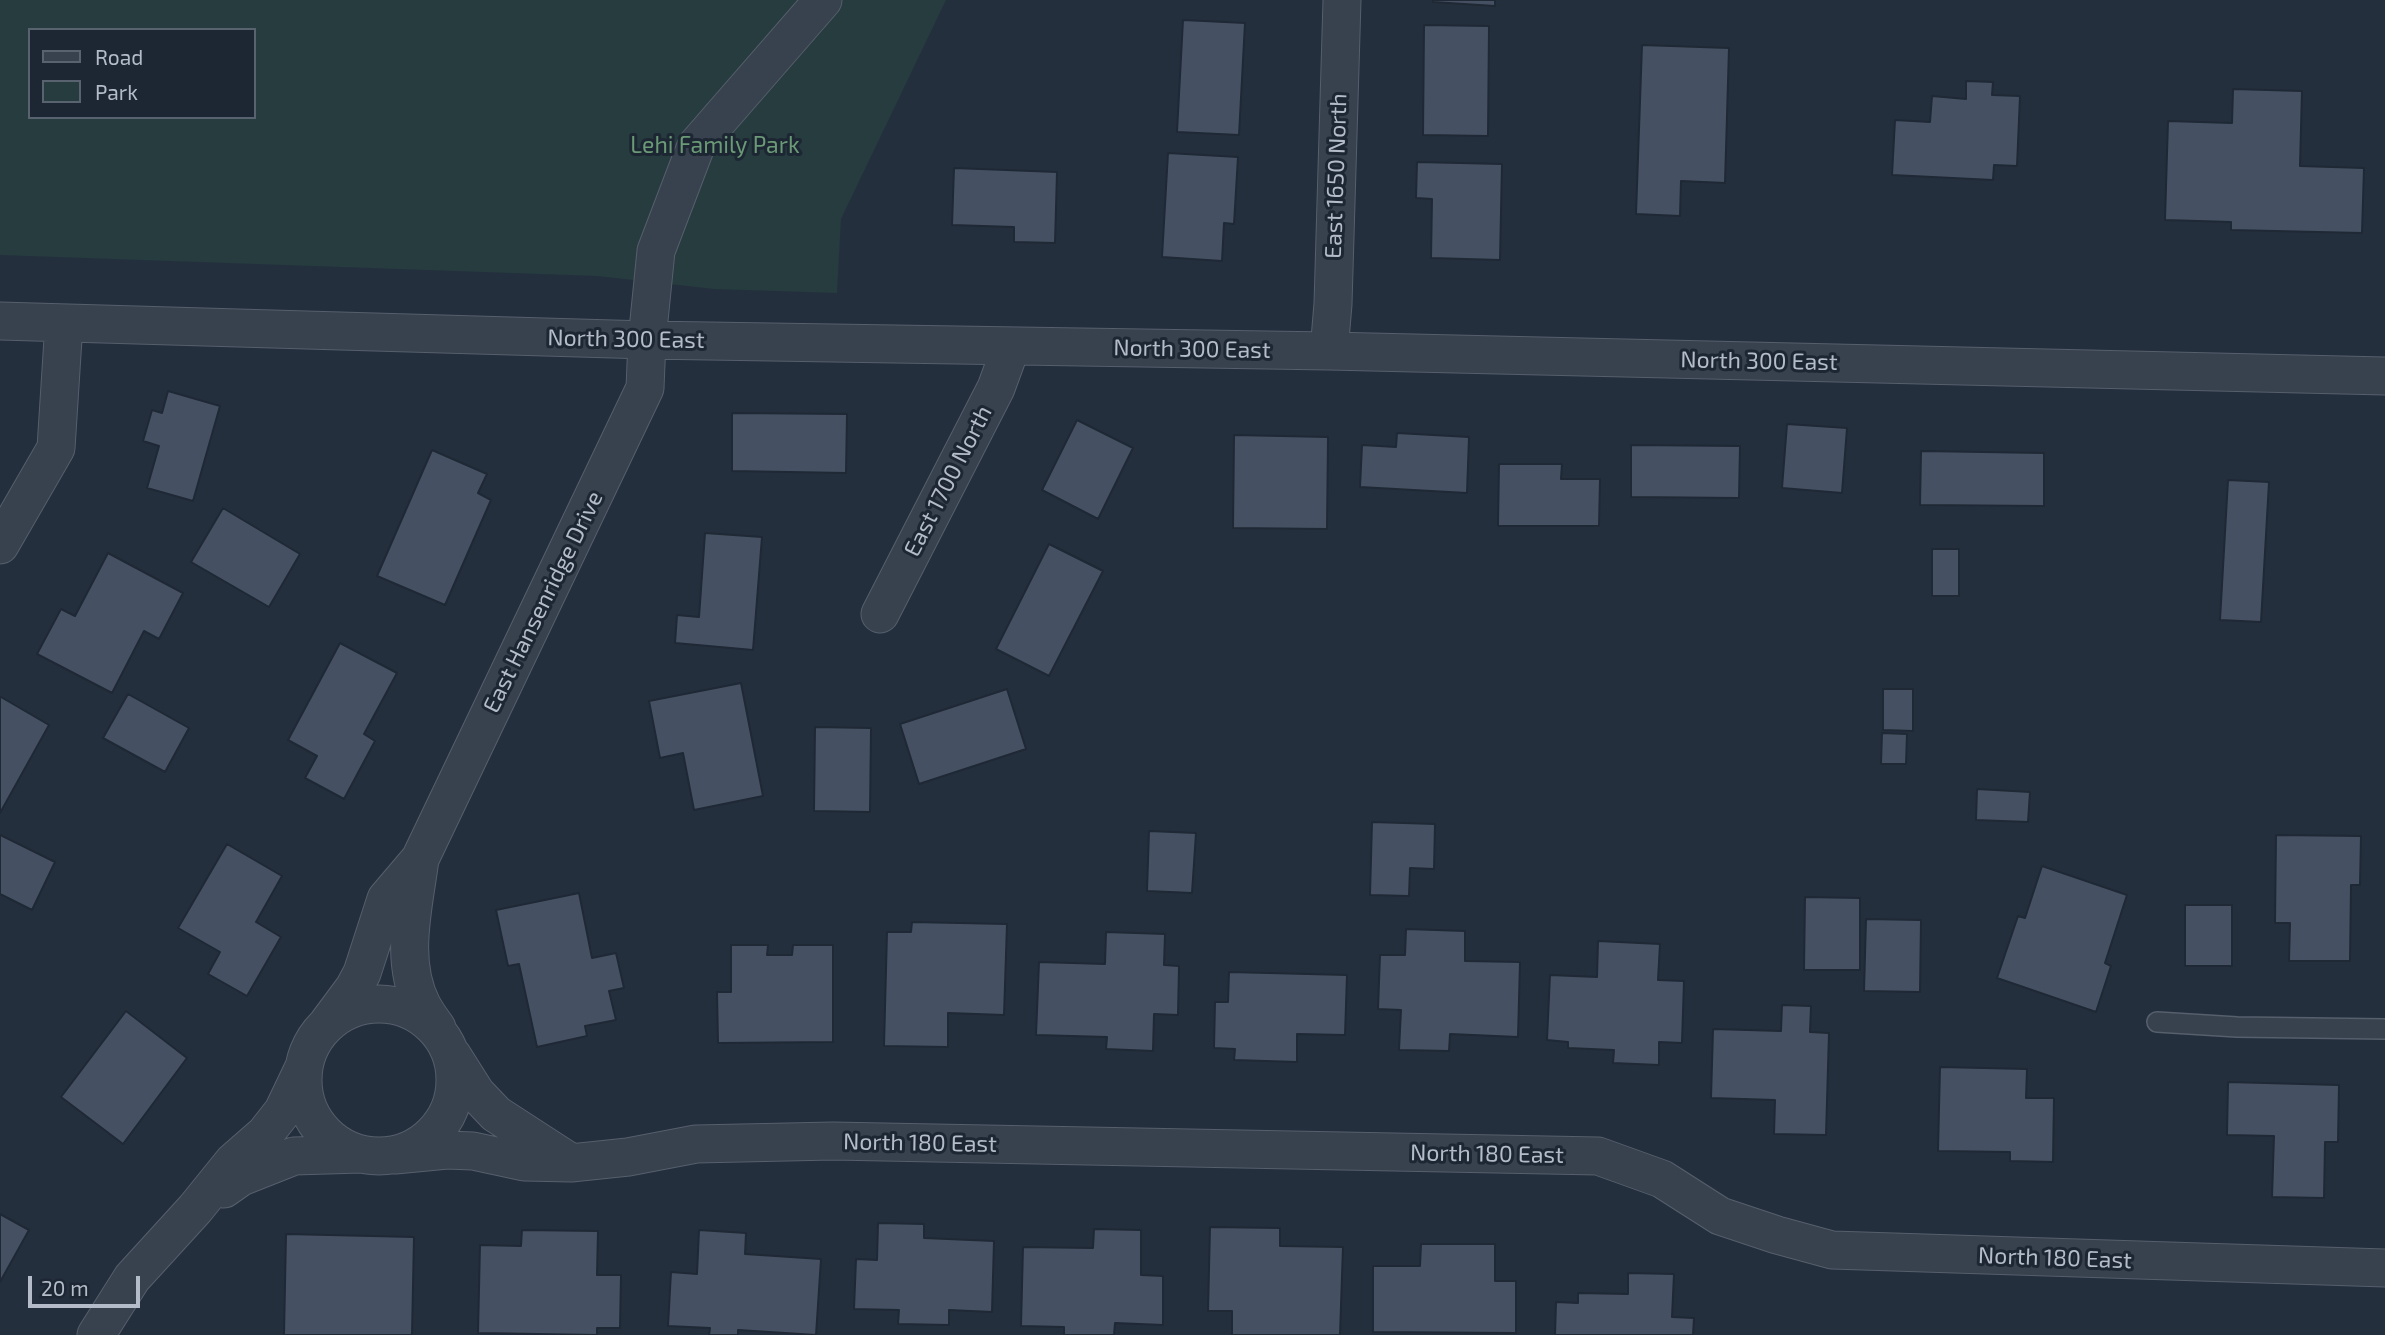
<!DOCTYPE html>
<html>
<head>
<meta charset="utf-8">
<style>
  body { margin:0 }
  #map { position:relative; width:2385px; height:1335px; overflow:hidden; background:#242f3e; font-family:"Exo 2",sans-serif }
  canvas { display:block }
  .legend { position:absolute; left:28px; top:28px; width:228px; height:91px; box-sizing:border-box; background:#1d2633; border:2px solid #59626f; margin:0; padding:9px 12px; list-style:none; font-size:21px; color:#b4bcc9 }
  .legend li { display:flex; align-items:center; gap:14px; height:35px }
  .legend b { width:35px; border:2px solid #59626f }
  .scale { position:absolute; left:28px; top:1276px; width:112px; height:32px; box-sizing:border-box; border:4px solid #b4bcc9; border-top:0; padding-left:9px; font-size:21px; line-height:24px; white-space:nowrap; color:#b4bcc9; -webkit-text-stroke:5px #1d2633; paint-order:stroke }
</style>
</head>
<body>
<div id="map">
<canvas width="2385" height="1335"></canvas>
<ul class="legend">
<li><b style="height:9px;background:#38414e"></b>Road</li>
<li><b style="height:19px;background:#263c3f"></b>Park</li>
</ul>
<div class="scale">20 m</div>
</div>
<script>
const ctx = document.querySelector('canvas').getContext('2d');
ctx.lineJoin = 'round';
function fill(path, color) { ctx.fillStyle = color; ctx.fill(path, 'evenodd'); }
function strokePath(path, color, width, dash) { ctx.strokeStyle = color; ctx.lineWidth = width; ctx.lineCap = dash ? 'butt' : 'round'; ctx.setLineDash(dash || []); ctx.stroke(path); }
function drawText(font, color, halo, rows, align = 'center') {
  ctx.font = font + ' "Exo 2",sans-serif'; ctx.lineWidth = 6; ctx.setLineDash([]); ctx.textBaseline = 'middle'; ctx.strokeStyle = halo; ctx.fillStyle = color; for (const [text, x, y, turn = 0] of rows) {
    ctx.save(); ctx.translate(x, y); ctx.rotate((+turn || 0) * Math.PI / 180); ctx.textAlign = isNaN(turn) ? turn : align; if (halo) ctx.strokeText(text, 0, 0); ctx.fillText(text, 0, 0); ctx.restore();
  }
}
fill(new Path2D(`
  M0 0H946L841 219 837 293 714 289 597 276 0 255ZM30 30H254V117H30Z`), '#263c3f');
const building = new Path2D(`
  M1433 0H1495V6L1433 2Z
  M1183 20 1245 23 1239 135 1177 132Z
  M1424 25 1489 26 1488 136 1423 135Z
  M1642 45 1729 48 1725 183 1681 181 1680 216 1636 214Z
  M1966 81 1993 82 1992 95 2020 96 2017 166 1994 165 1993 180 1892 175 1895 120 1930 122 1932 96 1966 99Z
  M2233 89 2302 91 2300 166 2364 168 2362 233 2231 230V222L2165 220 2168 121 2232 123Z
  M1168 153 1238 157 1234 224 1224 223 1222 261 1162 257Z
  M1417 162 1502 164 1500 260 1431 258 1432 199 1416 198Z
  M954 168 1057 172 1055 243 1014 242V227L952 225Z
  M168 391 220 406 193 501 147 488 159 446 143 441 152 410 162 413Z
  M732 413 847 414 846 473 732 471Z
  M1077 420 1133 448 1098 519 1042 490Z
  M1787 424 1847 428 1842 493 1782 488Z
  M1397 433 1469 437 1467 493 1360 487 1362 445 1396 447Z
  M1234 435 1328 437 1327 529 1233 528Z
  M1631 445 1740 446 1739 498 1631 497Z
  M432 450 487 474 478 493 491 500 445 605 377 576Z
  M1921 451 2044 453V506L1920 505Z
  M1499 464H1562L1561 479H1600L1599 526H1498Z
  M2228 480 2269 482 2261 622 2220 620Z
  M223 508 300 554 269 607 191 562Z
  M705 533 762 537 753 650 675 643 677 615 699 617Z
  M1049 544 1103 571 1049 676 996 649Z
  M1932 549H1959V596H1932Z
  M108 553 183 593 159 639 144 631 112 693 37 654 61 609 75 616Z
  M340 643 397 673 364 734 375 741 344 799 305 778 317 756 288 740Z
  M741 683 763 796 694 810 683 753 660 758 649 701Z
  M1007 689 1026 749 919 784 900 724Z
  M1883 689H1913V731L1883 730Z
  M128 694 189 728 165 772 103 738Z
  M1 697 49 725 0 813V698Z
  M815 727 871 728 870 812 814 811Z
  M1882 733 1907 734 1906 764H1881Z
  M1977 789 2030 792 2028 822 1976 820Z
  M1372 822 1435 824 1434 869 1410 868 1409 896 1370 895Z
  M1149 831 1196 833 1192 893 1147 891Z
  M0 835 55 862 32 910 0 894Z
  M2276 835 2361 836 2360 885H2351L2350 961H2289L2290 923H2275Z
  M227 844 282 876 256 922 281 937 247 996 208 974 220 952 178 928Z
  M2042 866 2127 895 2105 963 2111 966 2096 1012 1997 978 2018 916 2025 918Z
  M579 893 592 958 616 953 624 988 609 991 616 1020 585 1026 587 1036 537 1047 519 964 508 966 496 910Z
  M1805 897 1860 898V970H1804Z
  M2185 905H2232V966H2185Z
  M1866 919 1921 920 1920 992 1864 991Z
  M912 922 1007 924 1004 1015 948 1013V1047L884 1046 887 932H911Z
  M1406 929 1465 931V961L1520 962 1518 1037 1450 1034 1449 1051 1399 1050 1401 1010 1378 1009 1380 955H1405Z
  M1106 932 1165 934 1164 965 1179 966 1178 1015 1154 1014 1153 1051 1106 1049 1107 1037 1036 1035 1039 962 1105 964Z
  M1598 941 1660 944 1658 980 1684 981 1682 1043 1659 1042V1065L1613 1063 1614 1050 1568 1048V1042L1547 1040 1550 975 1597 977Z
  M731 945H768L767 955H792L793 945H833V1042L718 1043 717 992H731Z
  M1229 972 1347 975 1345 1035 1297 1034V1062L1234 1060 1235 1049 1214 1048 1215 1002H1228Z
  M1782 1005 1811 1006 1810 1032 1829 1033 1826 1135 1774 1134 1775 1100 1711 1098 1713 1029 1781 1031Z
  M126 1011 187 1058 123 1144 61 1097Z
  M1940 1067 2027 1069 2026 1098H2054L2053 1162 2010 1161V1152L1938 1151Z
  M2228 1082 2339 1085 2338 1142H2325L2324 1198 2272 1197 2274 1136 2227 1135Z
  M0 1214 29 1230 0 1282Z
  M878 1223 924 1224V1238L994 1241 992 1312 949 1310V1325L898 1324 899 1310 854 1309 856 1259 877 1260Z
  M1210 1227 1280 1228V1246L1343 1247 1340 1335H1232V1311H1208Z
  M1094 1229 1141 1230V1275L1163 1276V1325L1115 1323 1114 1335H1064V1327L1021 1326 1023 1247 1093 1248Z
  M522 1230 598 1231 597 1275H621L620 1328H597V1335L478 1333 480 1245 521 1246Z
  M699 1230 746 1233 745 1254 821 1259 816 1335 738 1330V1335H709L710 1328 668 1326 671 1272 697 1274Z
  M286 1234 414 1237 412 1335H284Z
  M1421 1244H1495V1281H1516V1333L1373 1332V1266H1420Z
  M1628 1273 1674 1274 1672 1317 1694 1318 1693 1335H1555L1556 1302 1578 1303V1293L1628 1294Z`);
fill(building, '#455162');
strokePath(building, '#1f2835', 2);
const service = new Path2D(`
  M2157 1022 2237 1027 2385 1029`);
const minor = new Path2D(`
  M0 321 647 340 1329 351 2385 376
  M1329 351 1333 304 1342 0
  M0 545 56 448 64 323
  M880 614 996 388 1011 347
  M420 859C414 906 399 960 422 1005 426 1013 432 1021 437 1028
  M303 1080a76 76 0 1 1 152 0a76 76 0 1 1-152 0Z
  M328 1023 354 988 362 973 386 899 420 859 645 388 647 340 656 251 696 146 823 0
  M452 1055 476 1093 496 1114 570 1162
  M395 1155 447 1150 473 1151 524 1162 571 1163 628 1157 696 1144 833 1141 1598 1156 1662 1179 1720 1216 1777 1235 1832 1250 2385 1268
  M224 1189 241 1177 294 1156 361 1154
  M96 1335 132 1278 195 1209 233 1162 265 1134 283 1111 304 1067`);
strokePath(service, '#565f6c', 22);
strokePath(minor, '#565f6c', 39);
strokePath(service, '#38414e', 19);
strokePath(minor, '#38414e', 37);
drawText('23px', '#6b9a76', '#1d2633', [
  ["Lehi Family Park",715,145]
]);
drawText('23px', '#b4bcc9', '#1d2633', [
  ["East 1650 North",1336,176,-88],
  ["North 300 East",626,339,1],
  ["North 300 East",1192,349,1],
  ["North 300 East",1759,361,1],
  ["East 1700 North",948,481,-63],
  ["East Hansenridge Drive",543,602,-64],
  ["North 180 East",920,1143,1],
  ["North 180 East",1487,1154,1],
  ["North 180 East",2055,1258,2]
]);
</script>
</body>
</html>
